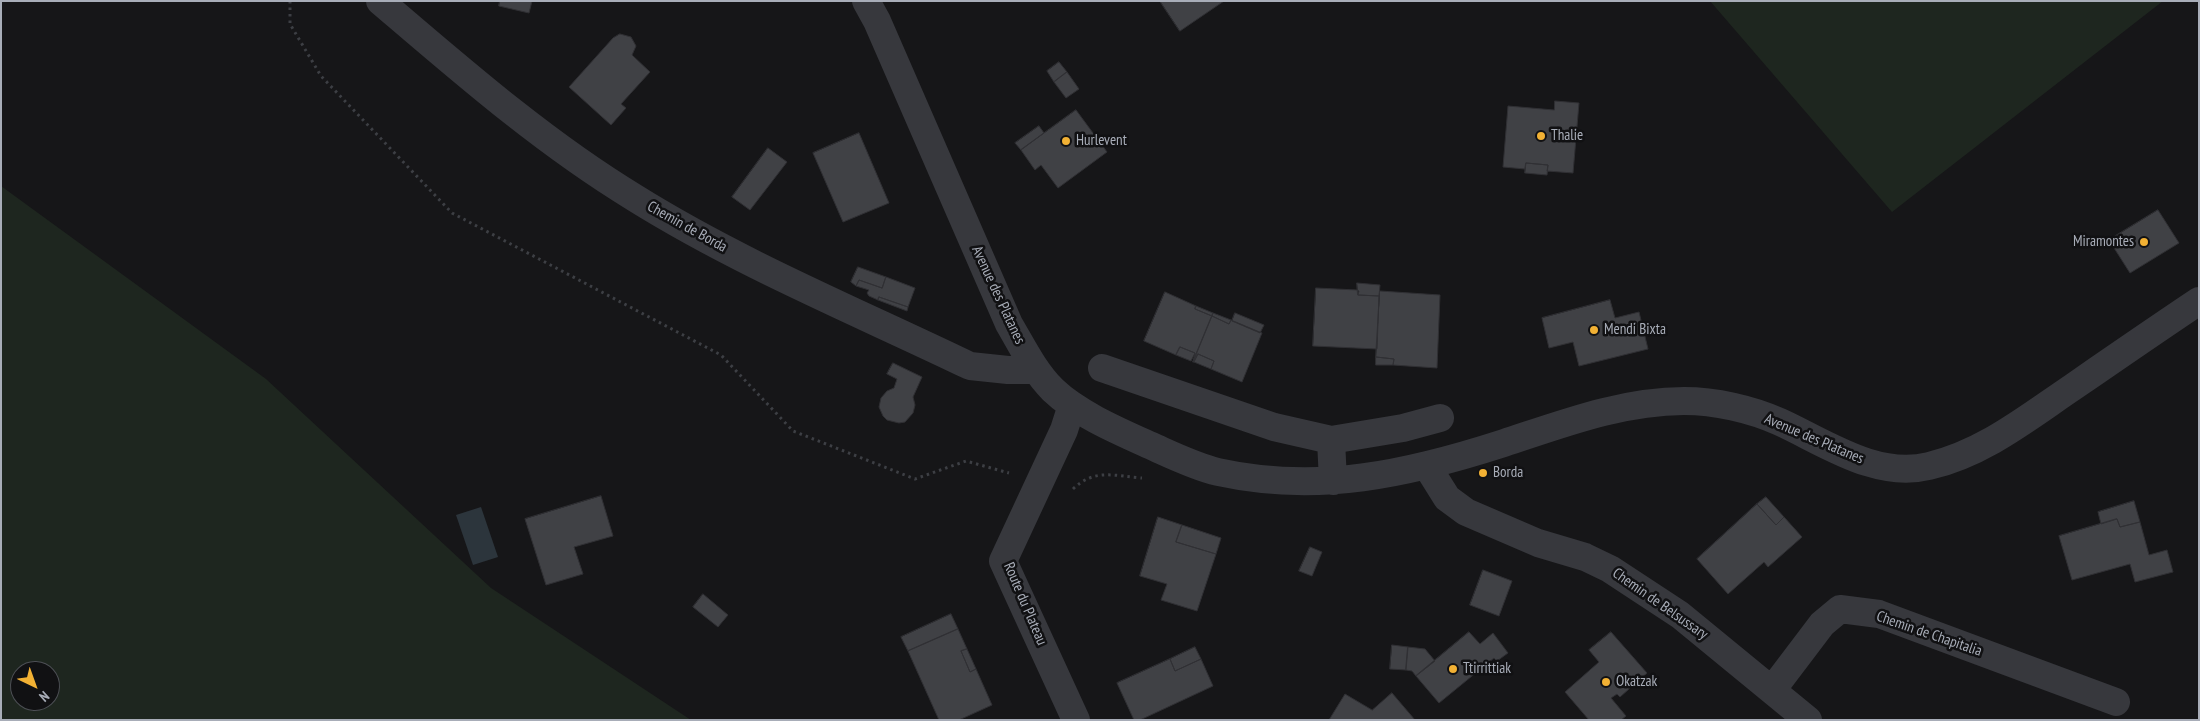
<!DOCTYPE html>
<html>
<head>
<meta charset="utf-8">
<style>
  body { margin:0 }
  #map { position:relative; width:2200px; height:721px; overflow:hidden; background:#161618; font-family:"PT Sans Narrow",sans-serif }
  canvas { display:block }
  .frame { position:absolute; inset:0; border:2px solid #a8adb8; pointer-events:none }
  .north { position:absolute; left:10px; top:661px; width:50px; height:50px; box-sizing:border-box; background:#111113; border:1px solid #4d4f55; border-radius:50%; rotate:138deg; font-size:14px; font-weight:700; line-height:20px; text-align:center; color:#a8adb8 }
  .north::after { content:''; display:block; margin:auto; width:18px; height:22px; background:#f2b134; clip-path:polygon(50% 0,100% 100%,50% 72%,0 100%) }
</style>
</head>
<body>
<div id="map">
<canvas width="2200" height="721"></canvas>
<div class="frame"></div>
<div class="north">N</div>
</div>
<script>
const ctx = document.querySelector('canvas').getContext('2d');
ctx.lineJoin = 'round';
function fill(path, color) { ctx.fillStyle = color; ctx.fill(path, 'evenodd'); }
function strokePath(path, color, width, dash) { ctx.strokeStyle = color; ctx.lineWidth = width; ctx.lineCap = dash ? 'butt' : 'round'; ctx.setLineDash(dash || []); ctx.stroke(path); }
function drawText(font, color, halo, rows, align = 'center') {
  ctx.font = font + ' "PT Sans Narrow",sans-serif'; ctx.lineWidth = 5; ctx.setLineDash([]); ctx.textBaseline = 'middle'; ctx.strokeStyle = halo; ctx.fillStyle = color; for (const [text, x, y, turn = 0] of rows) {
    ctx.save(); ctx.translate(x, y); ctx.rotate((+turn || 0) * Math.PI / 180); ctx.textAlign = isNaN(turn) ? turn : align; if (halo) ctx.strokeText(text, 0, 0); ctx.fillText(text, 0, 0); ctx.restore();
  }
}
fill(new Path2D(`
  M1710 1H2163L1892 212Z
  M1 186 266 379 491 588 691 720H1ZM20 671H50V701H20Z`), '#1e261f');
fill(new Path2D(`
  M481 507 498 557 473 565 456 515Z`), '#2c353c');
const building = new Path2D(`
  M500 1H532L529 13 499 6Z
  M1160 1H1224L1180 31Z
  M620 34 631 37 636 46 632 55 650 72 621 104 626 108 611 125 569 87 613 38Z
  M1059 62 1067 72 1054 82 1047 71Z
  M1067 72 1079 89 1066 98 1054 82Z
  M1555 101 1579 103 1573 173 1547 171 1548 165 1526 163 1525 169 1503 167 1508 106 1554 110Z
  M1076 110 1107 152 1058 188 1041 165 1035 170 1021 150Z
  M1039 126 1044 133 1021 150 1015 143Z
  M859 133 889 203 843 222 813 153Z
  M768 148 787 162 750 210 732 197Z
  M1526 163 1548 165 1547 175 1525 173Z
  M2158 210 2179 243 2130 273 2109 240Z
  M858 267 886 277 882 288 859 280 856 286 851 282Z
  M886 277 915 288 908 307 879 297 878 300 869 296 867 293 869 290 856 286 859 280 882 288Z
  M1357 283 1380 285 1379 296 1358 295Z
  M1316 288 1357 290 1359 291 1358 295 1379 296 1377 349 1313 346Z
  M1380 291 1440 295 1437 368 1393 365 1394 359 1376 357Z
  M1165 292 1196 306 1195 309 1212 316 1193 362 1195 353 1180 347 1176 355 1144 341Z
  M879 297 908 307 907 311 878 300Z
  M1610 300 1615 318 1639 312 1648 349 1579 366 1573 342 1549 348 1542 318Z
  M1196 306 1213 313 1212 316 1195 309Z
  M1213 313 1231 320 1229 324 1212 316Z
  M1235 313 1264 325 1260 333 1232 321Z
  M1212 316 1229 324 1231 320 1262 333 1242 382 1211 369 1214 361 1198 354 1194 362H1193Z
  M1180 347 1195 353 1191 361 1176 355Z
  M1198 354 1214 361 1211 369 1194 362Z
  M1376 357 1394 359 1393 365H1376Z
  M893 363 922 377 913 397 915 405 913 413 905 422 899 423 887 420 883 416 879 407 881 398 887 391 894 388 897 379 887 374Z
  M601 496 613 536 574 547 583 574 546 585 525 519Z
  M1766 497 1784 517 1776 525 1757 504Z
  M2134 501 2140 522 2120 527 2117 519 2101 524 2098 512Z
  M1757 504 1776 525 1784 517 1802 537 1768 567 1764 562 1728 594 1697 559Z
  M1158 517 1182 525 1176 542 1216 554 1197 611 1161 600 1167 584 1140 576Z
  M2117 519 2120 527 2140 522 2149 555 2167 550 2173 572 2135 582 2130 564 2072 580 2059 536Z
  M1182 525 1221 538 1216 554 1176 542Z
  M1310 547 1322 552 1312 576 1299 571Z
  M1483 570 1512 581 1499 616 1470 605Z
  M703 594 728 615 718 627 693 607Z
  M951 614 958 629 908 651 901 637Z
  M958 629 967 649 961 651 970 672 976 669 992 705 959 720H939L908 651Z
  M1469 632 1480 644 1493 633 1508 653 1497 661 1494 658 1439 703 1416 676Z
  M1611 632 1647 673 1620 697 1617 694 1611 698 1626 716 1621 720H1589L1565 692 1599 662 1589 650Z
  M1392 645 1408 647 1406 670 1390 669Z
  M1195 647 1201 659 1175 671 1170 659Z
  M1408 647 1425 649 1435 661 1416 676 1412 671 1406 670Z
  M967 649 976 669 970 672 961 651Z
  M1170 659 1175 671 1201 659 1213 686 1140 720H1134L1117 683Z
  M1392 693 1415 720H1329L1345 694 1372 710Z`);
fill(building, '#404145');
strokePath(building, '#303034', 1);
strokePath(new Path2D(`
  M290 1V24L321 76 452 213 721 355 793 431 915 479 966 461 1009 473
  M1073 489C1095 468 1114 476 1142 478`), '#3d3f44', 3, [2.5, 4]);
strokePath(new Path2D(`
  M380 1C462 71 543 142 635 198 741 264 858 312 970 366L1008 370H1036
  M866 1 877 21 1009 324C1022 346 1034 371 1053 390 1079 415 1123 433 1156 448 1176 457 1197 467 1218 472 1318 494 1408 474 1504 443 1562 424 1622 401 1684 401 1715 401 1751 409 1780 422 1826 443 1876 479 1929 466 1984 453 2027 418 2073 387 2115 358 2157 329 2199 301
  M1102 368 1274 427 1331 440 1333 481
  M1072 405 1064 430 1003 561 1076 720
  M1331 440 1403 428 1440 418
  M1427 466 1447 498 1466 512 1538 543 1585 557 1610 569 1680 615 1808 720
  M1772 690 1822 624 1840 609 1879 614 2116 702`), '#37383d', 28);
for (const [x, y, r, color] of [
  [1541,136,5,"#f2b134"],
  [1066,141,5,"#f2b134"],
  [2144,242,5,"#f2b134"],
  [1594,330,5,"#f2b134"],
  [1483,473,5,"#f2b134"],
  [1453,669,5,"#f2b134"],
  [1606,682,5,"#f2b134"]
]) { const dot = new Path2D(); dot.arc(x, y, r, 0, 2 * Math.PI); ctx.fillStyle = color; ctx.fill(dot); strokePath(dot, '#111113', 2); }
drawText('15px', '#a8adb8', '#111113', [
  ["Thalie",1551,136],
  ["Hurlevent",1076,141],
  ["Miramontes",2134,242,"right"],
  ["Mendi Bixta",1604,330],
  ["Borda",1493,473],
  ["Ttirrittiak",1463,669],
  ["Okatzak",1616,682]
], 'left');
drawText('15px', '#a8adb8', '#111113', [
  ["Chemin de Borda",687,227,29],
  ["Avenue des Platanes",998,295,65],
  ["Avenue des Platanes",1814,439,23],
  ["Route du Plateau",1025,604,67],
  ["Chemin de Belsussary",1660,604,35],
  ["Chemin de Chapitalia",1929,634,19]
]);
</script>
</body>
</html>
